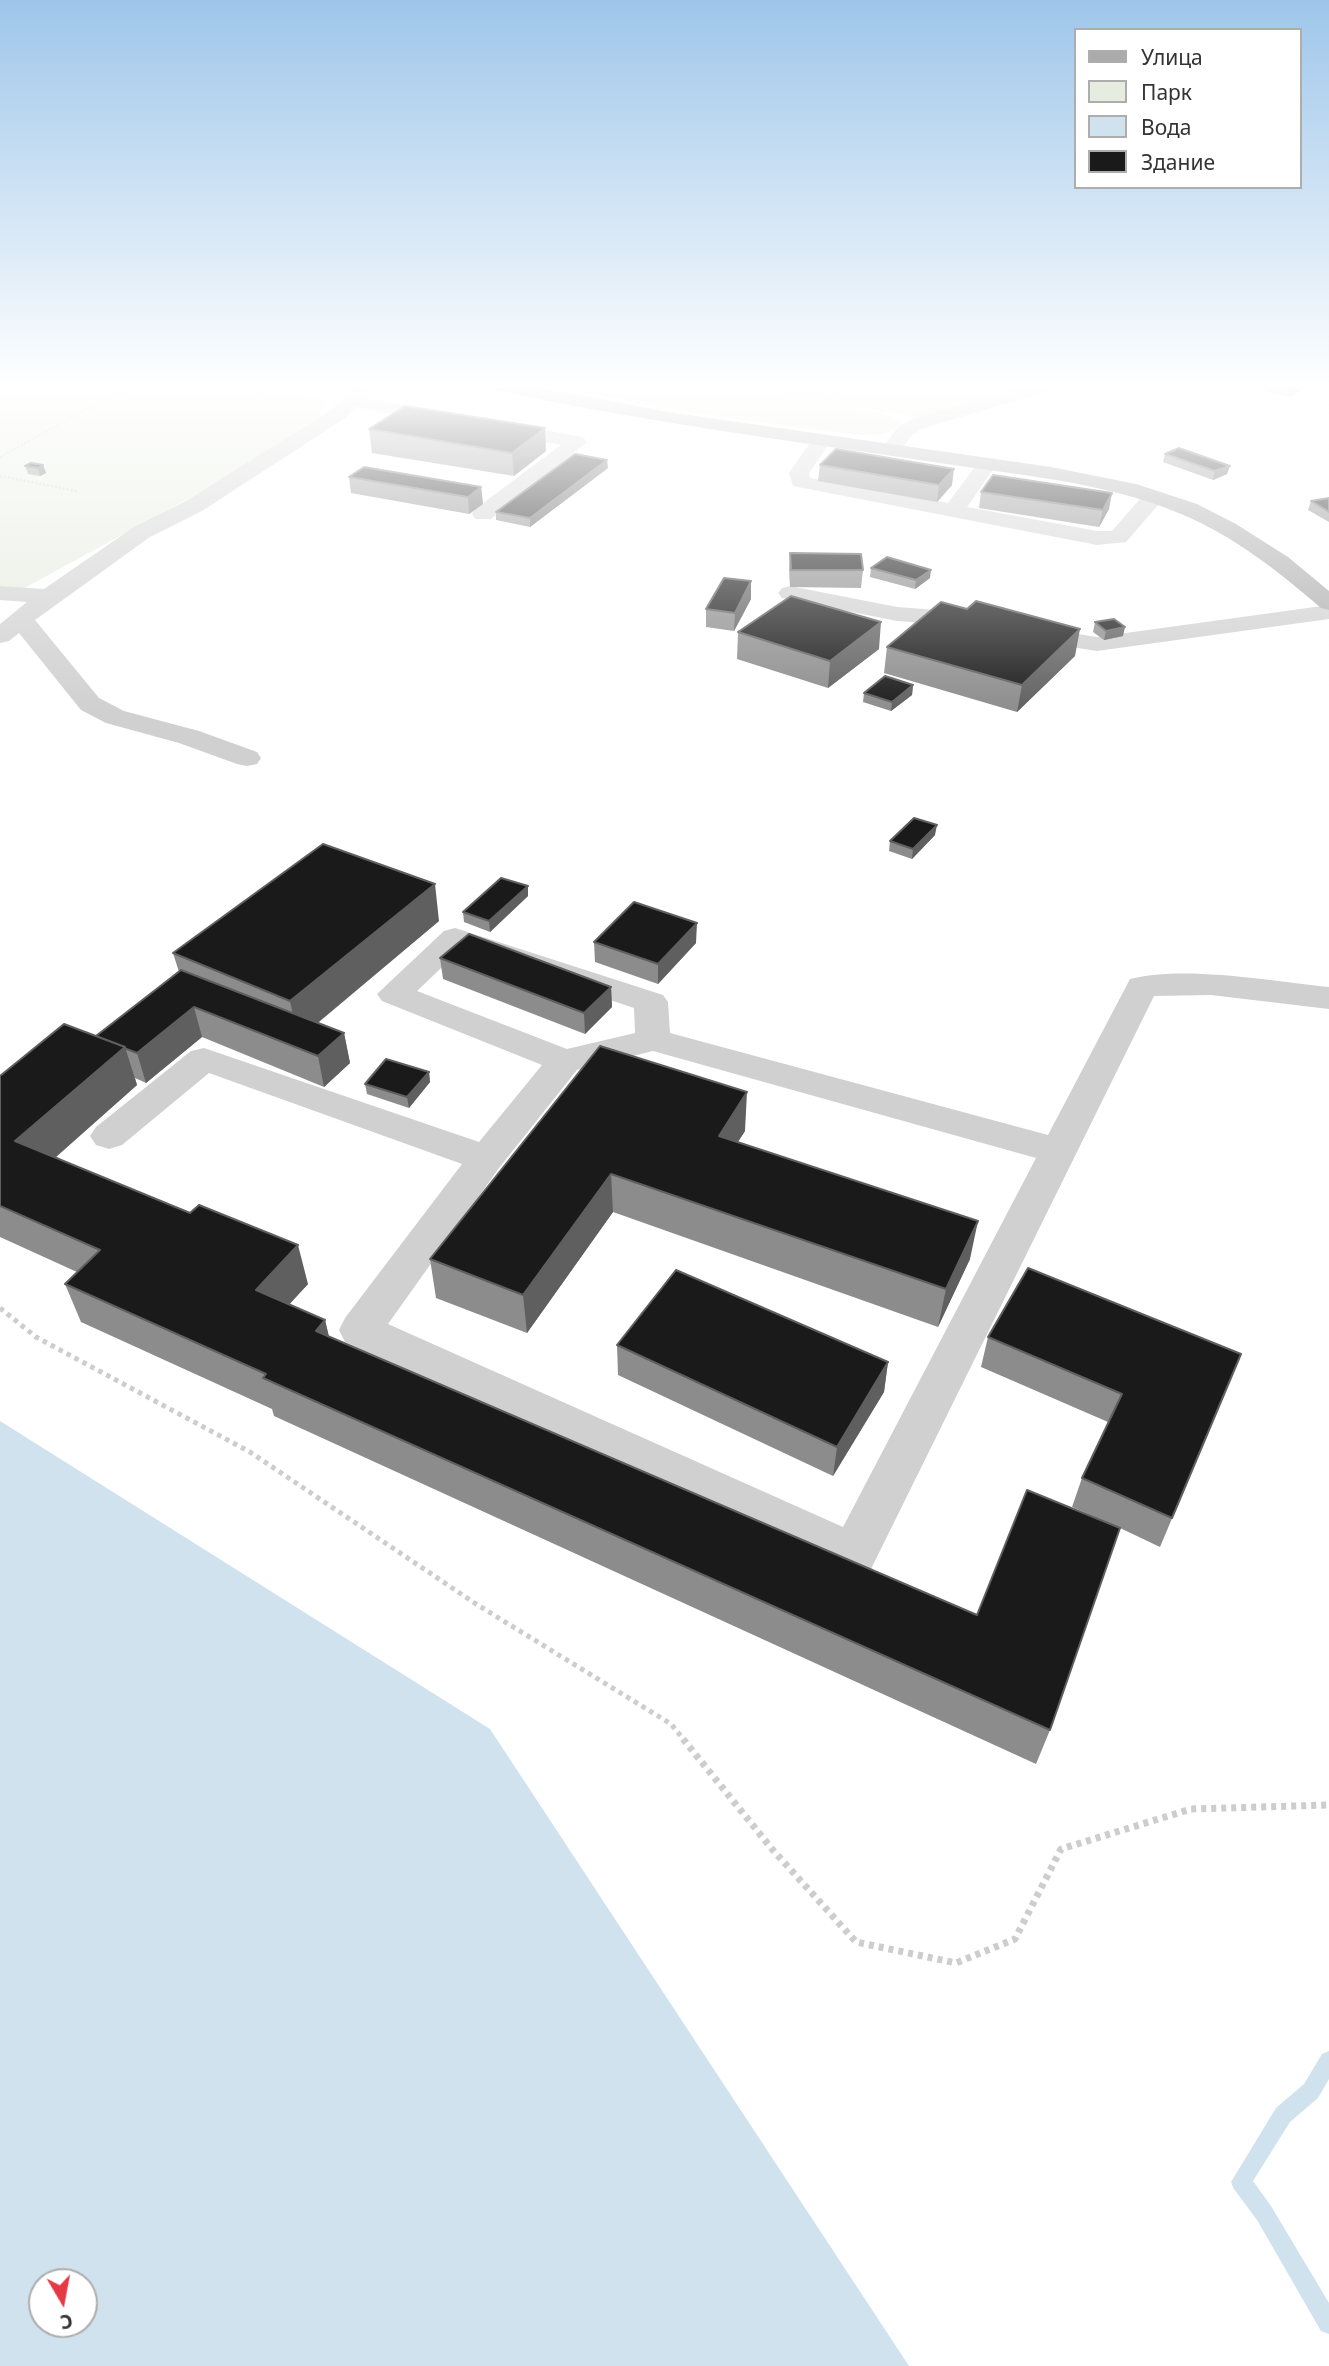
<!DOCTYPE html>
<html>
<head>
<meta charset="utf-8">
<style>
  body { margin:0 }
  #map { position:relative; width:1329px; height:2366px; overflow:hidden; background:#fff; font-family:"Noto Sans",sans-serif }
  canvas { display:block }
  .legend { position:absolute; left:1074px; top:28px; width:228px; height:161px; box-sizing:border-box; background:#fff; border:2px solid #adadad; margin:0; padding:9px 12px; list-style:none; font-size:21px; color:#333 }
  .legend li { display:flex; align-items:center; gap:14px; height:35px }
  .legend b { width:35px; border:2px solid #adadad }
  .north { position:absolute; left:28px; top:2268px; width:70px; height:70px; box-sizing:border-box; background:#fff; border:2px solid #adadad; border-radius:50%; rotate:170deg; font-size:19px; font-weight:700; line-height:28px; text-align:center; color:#333 }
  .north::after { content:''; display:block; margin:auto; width:24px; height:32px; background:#e63946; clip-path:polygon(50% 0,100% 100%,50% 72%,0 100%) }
</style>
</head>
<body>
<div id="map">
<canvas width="1329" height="2366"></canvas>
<ul class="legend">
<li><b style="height:9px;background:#ababab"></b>Улица</li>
<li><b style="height:19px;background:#e6ecdf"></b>Парк</li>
<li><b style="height:19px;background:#cfe2ee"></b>Вода</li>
<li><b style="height:19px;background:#1a1a1a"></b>Здание</li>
</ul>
<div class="north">С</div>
</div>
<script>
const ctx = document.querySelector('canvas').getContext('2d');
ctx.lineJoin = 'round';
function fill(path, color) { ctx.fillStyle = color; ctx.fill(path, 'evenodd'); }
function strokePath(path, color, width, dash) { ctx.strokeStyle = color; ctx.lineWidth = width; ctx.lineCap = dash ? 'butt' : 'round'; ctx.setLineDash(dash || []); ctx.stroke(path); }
fill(new Path2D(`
  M0 383H178L325 399 320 416 217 483 19 591 0 590Z
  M529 383H733L882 413 903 422C892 436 872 435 856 435L709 415Z
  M753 383H1035L916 420 891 410Z`), '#e6ecdf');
fill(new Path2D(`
  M0 1421 490 1729 909 2366H0ZM42 2282H84V2324H42Z`), '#cfe2ee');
fill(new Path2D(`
  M1329 2051V2079L1318 2098 1290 2122 1253 2181 1271 2206 1329 2303V2334L1321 2331 1257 2220 1234 2189 1231 2182 1276 2108 1304 2084 1322 2054Z`), '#cfe2ee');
strokePath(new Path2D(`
  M742 383 885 411
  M0 457 103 400 145 383
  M0 476 77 491`), '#cdcdcd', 2.5, [2, 2]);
strokePath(new Path2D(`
  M0 1308 36 1337 250 1452 476 1604 671 1724 685 1741`), '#cdcdcd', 5, [4.5, 4.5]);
strokePath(new Path2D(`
  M683 1739 772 1849 856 1942 956 1963 1015 1939 1061 1849 1191 1809 1329 1805`), '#cdcdcd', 7, [5, 5]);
fill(new Path2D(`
  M359 383H379L365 398 577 436 584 438 587 442 491 519H475L472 514 475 509 561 445 356 407 345 418 202 511 150 537 35 620 99 698 124 711 199 731 257 752 261 758 257 764 247 766 237 764 179 743 106 723 81 710 19 633 9 641 0 643V624L27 602 0 600V586L44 589 134 527 186 501 331 410Z
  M1033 383H1063L1061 387 924 428 912 435 898 454H884L881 450 898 427 910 420Z
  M821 435 828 437 831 441 809 473 810 478 948 503 980 460H994L997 464 967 507 1097 531H1112L1146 492H1162L1165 497 1126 542 1097 545 793 486 789 473 814 437Z
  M790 586 897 607 964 612 1008 623 1097 637 1329 605V619L1097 651 1008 637 964 626 897 621 782 598 778 593 782 588Z
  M455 928 663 995 668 1002 670 1033 1048 1135 1130 979C1184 965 1272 981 1329 987V1009L1211 995 1154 996 871 1569 854 1575 345 1342 339 1330 345 1318 462 1164 209 1073 122 1145 109 1149 96 1145 90 1136 96 1127 191 1051 204 1048 479 1142 542 1065 382 1001 377 994 444 931ZM460 950 634 1008 635 1033 567 1049 417 991ZM653 1051 1036 1158 843 1527 388 1324 499 1168 577 1070Z`), '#d0d0d0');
fill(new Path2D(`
  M481 383H517L668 412 1051 467 1136 484 1197 504 1236 524 1288 557 1329 591V610L1321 608C1278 571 1234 536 1181 514 1103 481 1016 475 933 462 785 440 637 421 490 389Z`), '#ababab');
fill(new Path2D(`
  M1236 383H1306L1305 388 1290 397Z
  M369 429 546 451 514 476 372 453Z
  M1165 454 1227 474 1213 480 1163 462Z
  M43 465 46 473 40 476 28 474 25 466Z
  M820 465 952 485 937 502 818 481Z
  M608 468 530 527 496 520V512Z
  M349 477 481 487 483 504 469 514 351 493Z
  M981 492 1109 509 1099 527 979 508Z
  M1329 498V522L1308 510 1311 501Z
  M790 553 863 570 861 588 790 587 789 570Z
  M871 568 930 578 915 589 870 577Z
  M751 581V599L734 631 706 627V609Z
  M1095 622 1123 636 1104 640 1093 632Z
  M738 632 879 649 828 688 737 659Z
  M887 647 1075 656 1017 712 884 673Z
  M913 685 912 695 891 711 863 702 864 693Z
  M935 835 912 859 889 851 890 841Z
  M528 886V896L490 932 464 922 463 912Z
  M439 921 318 1023 344 1033 350 1063 324 1087 202 1037 146 1083 135 1078 137 1085 56 1157 308 1284 289 1304 325 1320 329 1337 977 1615 1102 1520 1072 1507 1082 1478 1108 1422 981 1367 988 1337 1241 1354 1160 1547 1120 1528 1050 1730 1036 1764 274 1416 272 1409 81 1322 65 1284 77 1272 0 1237V1076L96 1036 179 972 173 953Z
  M594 942 696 943 658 984 595 962Z
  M440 958 611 987 612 1007 585 1034 443 979Z
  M600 1046 745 1131 738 1142 970 1259 938 1327 613 1212 527 1333 436 1298 430 1259Z
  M429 1072 430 1082 409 1108 367 1094 365 1084Z
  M617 1345 888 1362 884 1392 833 1476 618 1375Z`), '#8c8c8c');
fill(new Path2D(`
  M1293 383H1306L1305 388 1290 397Z
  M545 428 546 451 514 476 512 453Z
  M607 460 608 468 530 527V518Z
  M43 465 46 473 40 476 38 468Z
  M1230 466 1227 474 1213 480 1215 471Z
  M954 469 952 485 937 502 939 485Z
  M481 487 483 504 469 514 468 497Z
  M1112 493 1109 509 1099 527 1103 510Z
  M931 570 930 578 915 589 916 580Z
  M751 581V599L734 631 735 613Z
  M881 622 879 649 828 688 830 661Z
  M1125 627 1123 636 1104 640 1106 631Z
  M1080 629 1075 656 1017 712 1022 685Z
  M913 685 912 695 891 711 892 702Z
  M937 825 935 835 912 859 913 849Z
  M435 884 439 921 298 1039 290 1001Z
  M528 886V896L490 932 489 921Z
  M697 923 696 943 658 984V964Z
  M611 987 612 1007 585 1034 584 1013Z
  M194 1007 202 1037 146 1083 137 1053Z
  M344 1033 350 1063 324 1087 318 1056Z
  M125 1047 137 1085 31 1179 15 1141Z
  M429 1072 430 1082 409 1108 407 1097Z
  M747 1092 745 1131 717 1174 719 1136Z
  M611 1174 613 1212 527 1333 523 1295Z
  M978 1221 970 1259 938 1327 946 1289Z
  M298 1245 308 1284 267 1329 256 1290Z
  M325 1320 334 1358 316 1331Z
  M888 1362 884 1392 833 1476 837 1447Z`), '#5f5f5f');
const building = new Path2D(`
  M405 406 545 428 512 453 369 429Z
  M1179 448 1230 466 1215 471 1165 454Z
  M836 449 954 469 939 485 820 465Z
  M575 454 607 460 530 518 496 512Z
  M31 463 43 465 38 468 25 466Z
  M364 467 481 487 468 497 349 477Z
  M993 475 1112 493 1103 510 981 492Z
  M1329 498V512L1311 501Z
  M790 553 861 554 863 570H791Z
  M887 557 931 570 916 580 871 568Z
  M724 578 751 581 735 613 706 609Z
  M791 596 881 622 830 661 738 632Z
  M976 601 1080 629 1022 685 887 647 941 602 967 609Z
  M1114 619 1125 627 1106 631 1095 622Z
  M885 676 913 685 892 702 864 693Z
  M914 818 937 825 913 849 890 841Z
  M323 844 435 884 290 1001 173 953Z
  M501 878 528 886 489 921 463 912Z
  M634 902 697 923 658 964 594 942Z
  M469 934 611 987 584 1013 440 958Z
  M181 970 344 1033 318 1056 194 1007 137 1053 124 1048 125 1047 96 1036Z
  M64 1024 125 1047 15 1141 190 1213 199 1205 298 1245 256 1290 325 1320 316 1331 977 1615 1027 1490 1120 1528 1050 1730 263 1378 266 1374 65 1284 100 1250 0 1206V1076Z
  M600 1046 747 1092 719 1136 978 1221 946 1289 611 1174 523 1295 430 1259Z
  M386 1059 429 1072 407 1097 365 1084Z
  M1028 1268 1241 1354 1172 1518 1082 1478 1122 1394 988 1337Z
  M676 1270 888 1362 837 1447 617 1345Z`);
fill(building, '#1a1a1a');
strokePath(building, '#5f5f5f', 2);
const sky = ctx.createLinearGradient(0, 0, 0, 715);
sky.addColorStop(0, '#9ec6ea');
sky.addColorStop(0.54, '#fff');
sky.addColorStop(1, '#ffffff00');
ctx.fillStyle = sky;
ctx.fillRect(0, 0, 1329, 715);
</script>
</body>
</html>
